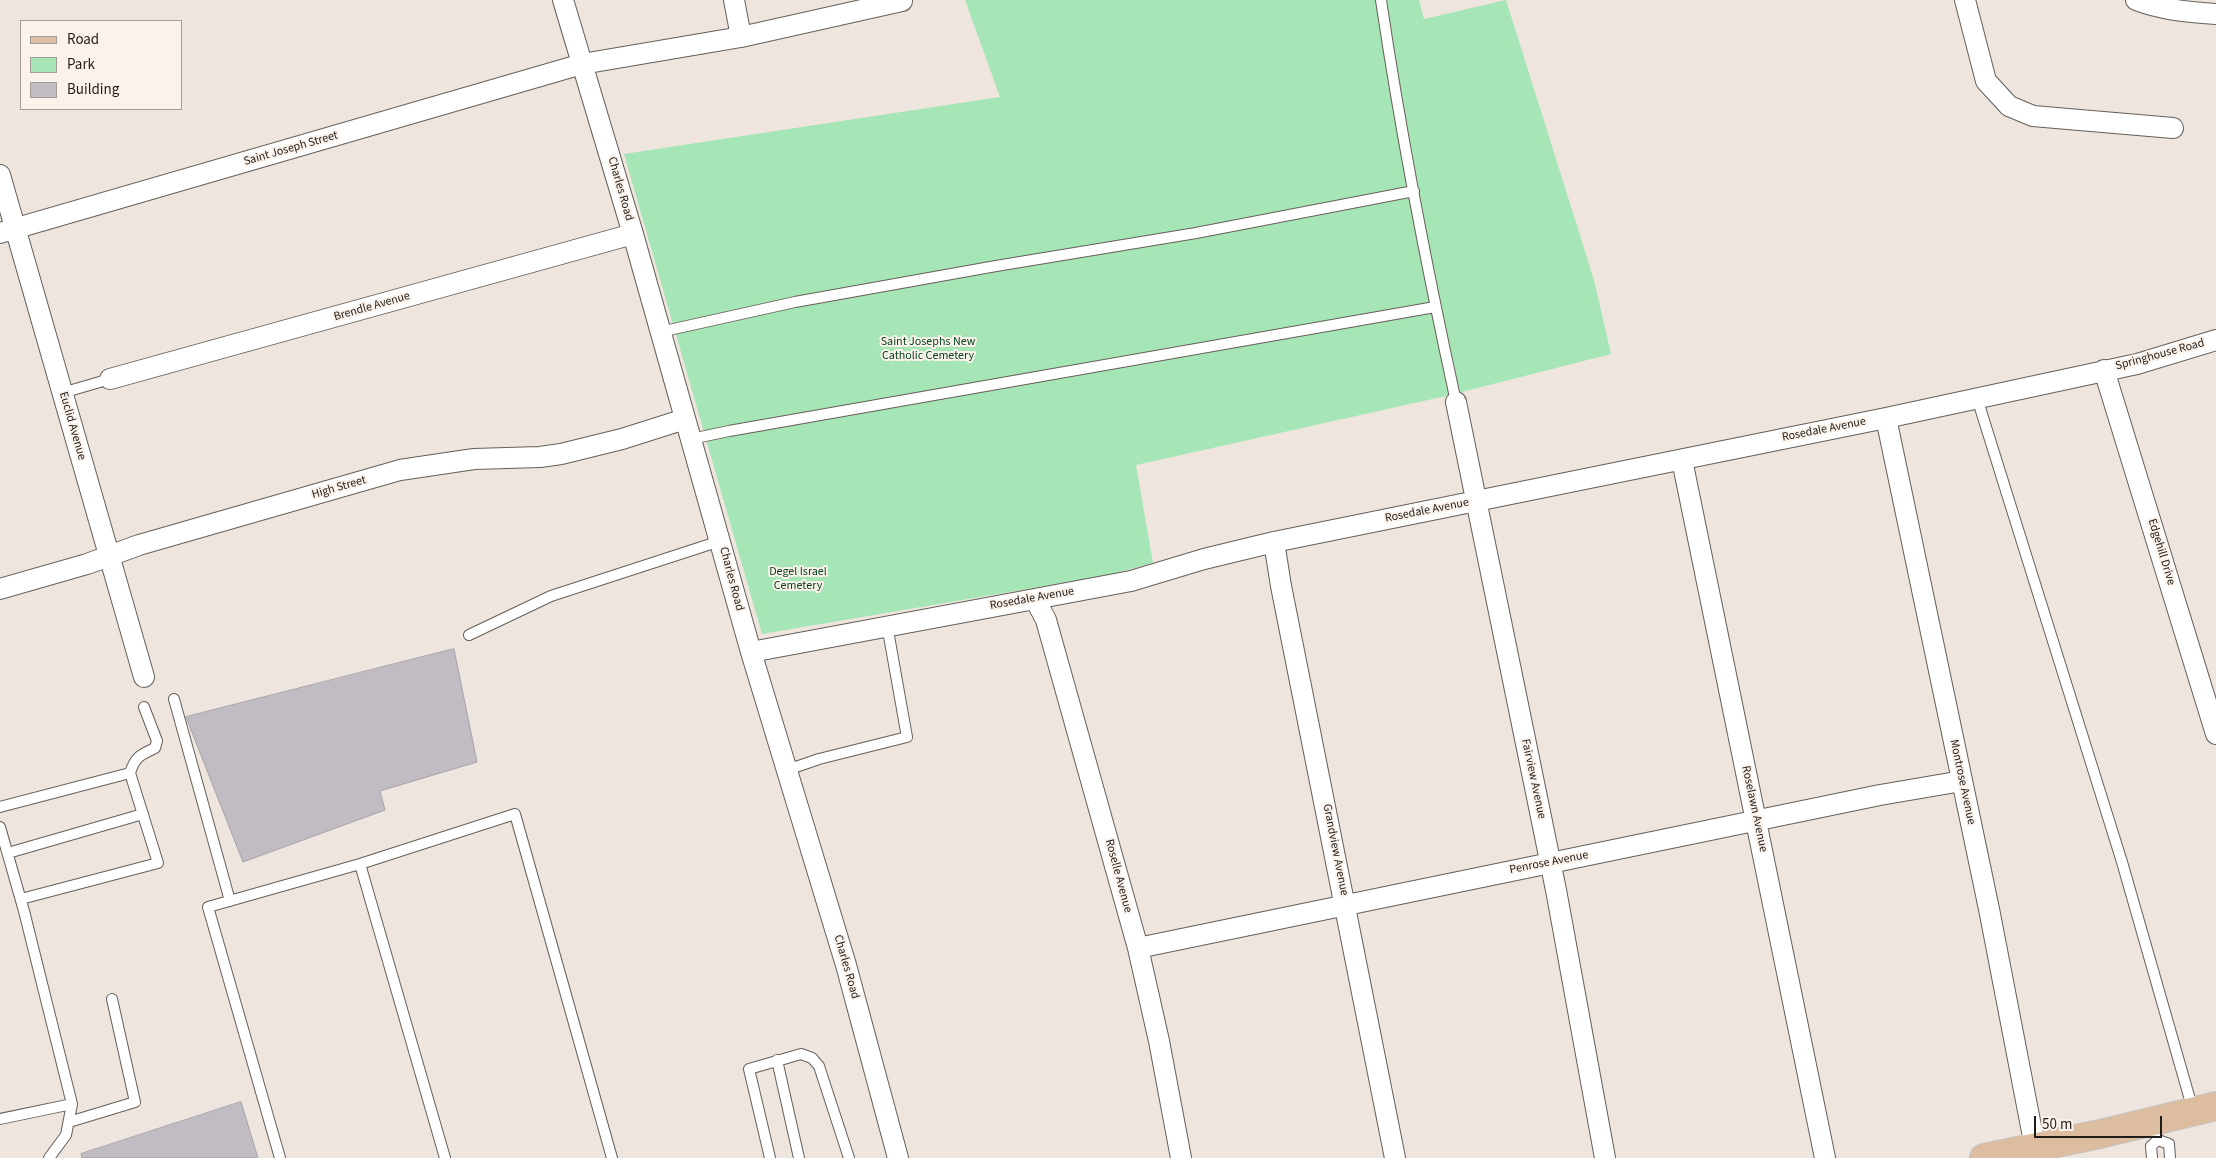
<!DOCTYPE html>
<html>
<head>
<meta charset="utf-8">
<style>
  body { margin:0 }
  #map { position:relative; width:2216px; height:1158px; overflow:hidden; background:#ede5de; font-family:"Source Sans 3",sans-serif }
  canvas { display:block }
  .legend { position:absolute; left:20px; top:20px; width:162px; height:90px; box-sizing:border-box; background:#fbf2eb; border:1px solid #a39c97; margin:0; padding:6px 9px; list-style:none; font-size:15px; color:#1f1c19 }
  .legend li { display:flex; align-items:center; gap:10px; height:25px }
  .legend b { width:25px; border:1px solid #a39c97 }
  .scale { position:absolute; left:2034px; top:1116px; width:128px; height:22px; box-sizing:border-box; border:2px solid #1f1c19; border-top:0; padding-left:6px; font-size:15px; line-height:18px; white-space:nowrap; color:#1f1c19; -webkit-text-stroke:4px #fbf2eb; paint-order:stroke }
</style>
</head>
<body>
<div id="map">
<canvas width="2216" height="1158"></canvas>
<ul class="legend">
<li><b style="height:6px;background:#ddbda0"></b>Road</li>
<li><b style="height:14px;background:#a6e5b5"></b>Park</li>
<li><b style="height:14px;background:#c1bcc4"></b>Building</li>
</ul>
<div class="scale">50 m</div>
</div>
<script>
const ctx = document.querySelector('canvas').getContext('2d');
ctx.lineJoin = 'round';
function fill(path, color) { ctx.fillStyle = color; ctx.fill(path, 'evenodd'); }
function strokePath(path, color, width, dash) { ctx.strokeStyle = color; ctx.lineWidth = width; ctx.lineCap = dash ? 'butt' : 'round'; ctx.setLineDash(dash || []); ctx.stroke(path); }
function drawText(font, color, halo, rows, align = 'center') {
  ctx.font = font + ' "Source Sans 3",sans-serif'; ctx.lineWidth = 4; ctx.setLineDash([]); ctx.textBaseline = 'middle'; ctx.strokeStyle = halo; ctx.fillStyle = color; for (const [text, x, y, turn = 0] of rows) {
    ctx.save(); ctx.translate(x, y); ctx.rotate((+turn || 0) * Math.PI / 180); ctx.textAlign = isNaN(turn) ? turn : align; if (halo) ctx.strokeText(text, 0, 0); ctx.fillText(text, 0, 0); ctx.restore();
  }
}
fill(new Path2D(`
  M965 0H1419L1424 19 1506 0 1594 280 1611 354 1446 396 1136 465 1153 563 1104 576 762 634 624 154 1000 97Z`), '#a6e5b5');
const building = new Path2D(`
  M454 649 477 762 380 791 385 810 243 862 186 717Z
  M241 1102 258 1158H82L81 1154Z`);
fill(building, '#c1bcc4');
strokePath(building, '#a7a2aa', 1);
const service = new Path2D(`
  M1381 0C1401 135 1427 269 1456 402
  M660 332 795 302 996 266 1196 233 1414 191
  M62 393 110 379
  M1977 398 2122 862 2193 1110
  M691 439 729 431 1435 307
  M469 635 551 596 720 541
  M174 699 230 901
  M787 770 819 759 907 737 887 625
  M0 807 130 773
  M0 827 24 911 72 1104 66 1135 49 1158
  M8 853 143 814
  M360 864 445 1158
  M21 899 158 863 130 773C135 757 140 755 155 748L157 741 144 707
  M777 1060 799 1158
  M0 1119 72 1104
  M69 1122 135 1102 112 999
  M2151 1122 2158 1140 2169 1144 2170 1158
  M280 1158 208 907 360 864 515 814 612 1158
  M770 1158 749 1069 801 1054 812 1058 819 1066 849 1158
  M2152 1158 2151 1146 2158 1140`);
const minor = new Path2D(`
  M563 0 633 234 751 652 846 965 898 1158
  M734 0 741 37
  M1965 0 1986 81 2009 106 2033 116 2173 128
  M2136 0C2162 10 2188 12 2216 14
  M0 175 144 677
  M0 233 582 64 741 37 902 1
  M2104 370 2216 734
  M110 379 633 234
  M1456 402 1556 890 1605 1158
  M1886 418 1989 909 2035 1147
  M1682 460 1825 1158
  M1274 542 1281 586 1395 1158
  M0 589 87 564 139 545 400 470 474 459 540 457 561 454 622 439 685 419
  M1035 599 1046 620 1138 948 1159 1041 1181 1158
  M751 652 1131 581 1204 559 1274 542 1886 418 2137 364 2216 340
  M1138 948 1880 795 1962 781`);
const primary = new Path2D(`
  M1984 1158 2100 1134 2216 1106`);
strokePath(service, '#665f59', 12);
strokePath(minor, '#665f59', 22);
strokePath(primary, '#c5c4c3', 30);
strokePath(service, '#fff', 10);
strokePath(minor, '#fff', 20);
strokePath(primary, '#ddbda0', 28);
drawText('12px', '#1f1c19', '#fbf2eb', [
  ["Saint Joseph Street",291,149,-16],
  ["Charles Road",620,189,74],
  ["Brendle Avenue",372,307,-16],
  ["Springhouse Road",2160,355,-15],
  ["Euclid Avenue",72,426,74],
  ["Rosedale Avenue",1824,430,-11],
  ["High Street",339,488,-16],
  ["Rosedale Avenue",1427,511,-11],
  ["Edgehill Drive",2161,552,73],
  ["Charles Road",731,579,75],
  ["Rosedale Avenue",1032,599,-10],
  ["Fairview Avenue",1533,779,78],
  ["Montrose Avenue",1962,782,78],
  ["Roselawn Avenue",1754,809,78],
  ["Grandview Avenue",1335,850,79],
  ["Penrose Avenue",1549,863,-11],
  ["Roselle Avenue",1118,876,75],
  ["Charles Road",846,967,74]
]);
drawText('12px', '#06431f', '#fbf2eb', [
  ["Saint Josephs New",928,342],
  ["Catholic Cemetery",928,356],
  ["Degel Israel",798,572],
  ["Cemetery",798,586]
]);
</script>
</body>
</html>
